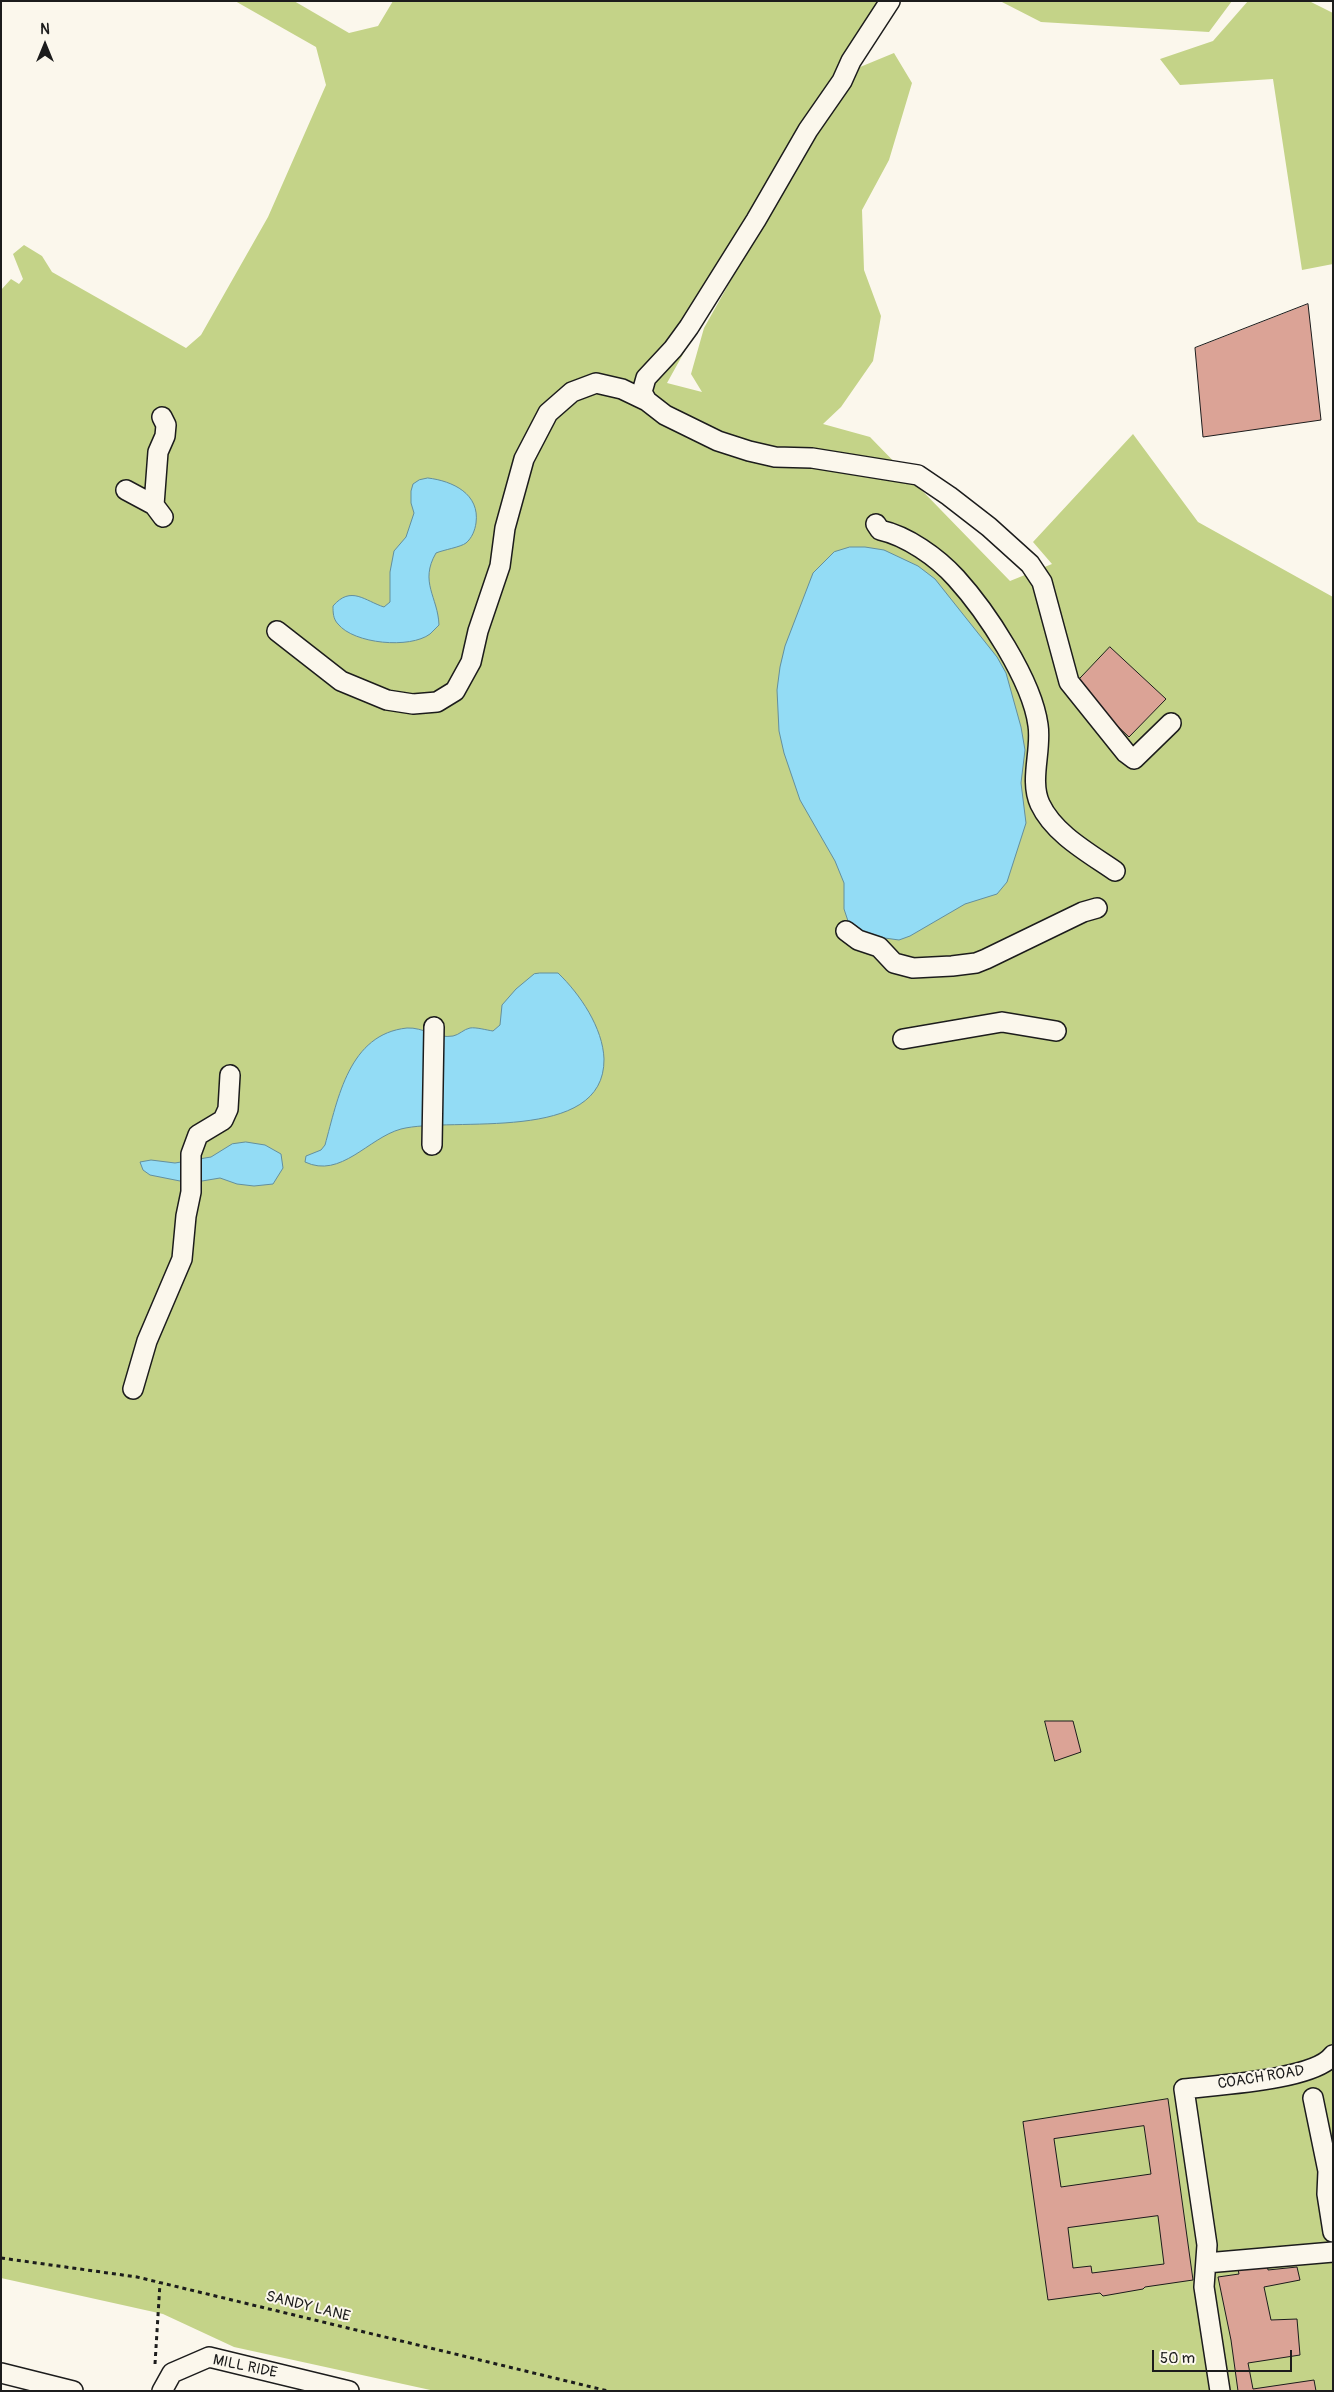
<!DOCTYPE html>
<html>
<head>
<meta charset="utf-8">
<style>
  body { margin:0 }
  #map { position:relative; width:1334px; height:2392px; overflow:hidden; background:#fbf7ec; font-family:Pangolin,sans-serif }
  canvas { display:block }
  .frame { position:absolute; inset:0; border:2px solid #1c1c1c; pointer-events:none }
  .north { position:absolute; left:20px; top:20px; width:50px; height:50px; -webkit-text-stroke:4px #fbf7ec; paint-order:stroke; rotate:0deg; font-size:14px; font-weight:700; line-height:20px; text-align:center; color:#1c1c1c }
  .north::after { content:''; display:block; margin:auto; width:18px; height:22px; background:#1c1c1c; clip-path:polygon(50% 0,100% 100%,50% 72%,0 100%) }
  .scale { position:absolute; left:1152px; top:2350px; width:140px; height:22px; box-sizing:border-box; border:2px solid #1c1c1c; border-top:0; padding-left:6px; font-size:15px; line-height:18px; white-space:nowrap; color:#1c1c1c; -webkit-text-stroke:4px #fbf7ec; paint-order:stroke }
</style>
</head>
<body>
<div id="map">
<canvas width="1334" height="2392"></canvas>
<div class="frame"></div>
<div class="north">N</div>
<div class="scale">50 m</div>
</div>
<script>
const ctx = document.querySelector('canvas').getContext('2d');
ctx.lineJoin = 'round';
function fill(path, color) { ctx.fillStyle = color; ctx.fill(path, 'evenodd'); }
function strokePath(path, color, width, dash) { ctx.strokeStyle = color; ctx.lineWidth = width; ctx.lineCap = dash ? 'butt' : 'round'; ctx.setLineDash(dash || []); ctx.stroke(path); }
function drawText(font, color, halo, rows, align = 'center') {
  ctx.font = font + ' Pangolin,sans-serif'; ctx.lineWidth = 4; ctx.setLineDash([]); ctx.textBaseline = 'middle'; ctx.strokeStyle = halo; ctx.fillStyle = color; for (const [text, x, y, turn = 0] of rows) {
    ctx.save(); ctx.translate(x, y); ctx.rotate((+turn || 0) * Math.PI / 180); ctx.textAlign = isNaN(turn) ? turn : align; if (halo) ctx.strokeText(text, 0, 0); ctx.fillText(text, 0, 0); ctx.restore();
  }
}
fill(new Path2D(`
  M235 1H294L349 33 378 26 393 1H879L667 383 702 392 691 374 704 328 848 72 894 53 912 83 889 160 862 210 864 270 881 316 873 361 841 407 823 424 870 437 1010 581 1052 564 1033 542 1133 434 1198 522 1333 597V2391H435L234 2347 163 2314 1 2278V290L11 279 19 284 23 279 13 254 24 245 42 256 52 272 186 348 201 335 268 217 326 85 316 47Z
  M1000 1H1232L1209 32 1041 22Z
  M1248 1H1309L1333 13V264L1302 270 1273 79 1180 85 1160 59 1213 41Z`), '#c4d388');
const water = new Path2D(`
  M428 478C453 481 480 494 476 523 475 530 472 538 466 543 461 547 443 550 436 553 419 582 438 597 439 625 436 628 433 631 430 634 410 649 354 644 338 624 333 619 333 612 333 606 351 585 365 601 384 607L390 602V572L394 551 406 537 414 513 411 503V491L413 484 419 480Z
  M850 547H865L884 550 918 566 935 579 997 657 1006 673 1021 727 1025 750 1021 783 1026 823 1007 882 997 894 965 904 910 936 899 940 863 935 849 924 844 909V883L835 861 800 800 784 753 779 731 777 690 780 667 785 646 813 573 834 552Z
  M540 973H558C580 994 603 1028 604 1059 605 1145 452 1116 401 1129 368 1138 341 1179 305 1162L306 1156 321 1150 325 1145C338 1098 349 1034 407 1028 423 1027 437 1039 453 1036 459 1035 464 1029 470 1028 476 1027 486 1030 493 1031L500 1025 502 1005 516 989 534 974Z
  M246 1142 265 1145 281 1154 283 1168 273 1184 254 1186 237 1184 220 1178 190 1183 150 1175 143 1170 140 1162 151 1160 175 1163 211 1157 232 1144Z`);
fill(water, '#93dcf5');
strokePath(water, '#638f9e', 1);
const building = new Path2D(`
  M1308 304 1321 420 1203 437 1195 348Z
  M1110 647 1166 699 1129 737 1074 685Z
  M1045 1721H1073L1081 1752 1055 1761Z
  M1168 2099 1193 2280 1145 2287 1143 2289 1103 2296 1100 2293 1048 2300 1023 2122ZM1144 2126 1151 2174 1061 2187 1054 2139ZM1158 2216 1164 2264 1092 2273 1091 2266 1073 2268 1068 2228Z
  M1266 2260 1268 2270 1297 2267 1300 2280 1264 2287 1271 2320 1297 2319 1300 2355 1248 2363 1253 2389 1314 2380 1316 2391H1238L1231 2340 1218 2277 1239 2274 1237 2265Z`);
fill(building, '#dba396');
strokePath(building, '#1c1c1c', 1);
const minor = new Path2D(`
  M890 1 851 61 842 81 808 130 756 220 689 327 673 349 646 378 642 392 647 401 665 415 718 441 749 451 775 457 812 458 918 475 949 496 989 527 1030 564 1042 582 1069 682 1126 753 1134 759 1171 723
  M162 417 166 425 165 436 158 452 154 505 163 517
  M126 490 154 505
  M876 524 880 530C907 536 937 557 956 578 986 611 1032 680 1038 725 1042 750 1029 780 1040 804 1054 834 1089 853 1115 871
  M277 631 341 681 387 700 413 704 437 702 455 691 471 662 478 631 500 566 505 528 524 459 548 413 572 392 596 383 622 389 647 401
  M846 931 858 940 879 947 894 963 913 968 952 966 976 963 986 959 1083 912 1097 908
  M903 1039 1002 1022 1056 1031
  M432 1145 434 1027
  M133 1389 147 1341 182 1259 186 1216 191 1192V1154L198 1135 223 1120 228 1109 230 1075
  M1313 2098 1328 2171 1327 2194 1333 2232
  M1206 2263 1333 2252
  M1 2373 73 2391
  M162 2391 172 2373 209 2357 349 2391
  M1220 2391 1204 2287 1207 2245 1184 2089C1216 2085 1315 2080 1333 2055`);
strokePath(minor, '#1c1c1c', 22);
strokePath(new Path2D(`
  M1 2258 137 2277 608 2391
  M155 2364 160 2283`), '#1c1c1c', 3, [4, 4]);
strokePath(minor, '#fbf7ec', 19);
drawText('15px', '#1c1c1c', '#fbf7ec', [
  ["COACH ROAD",1261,2078,-9],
  ["SANDY LANE",308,2307,14],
  ["MILL RIDE",245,2367,12]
]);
</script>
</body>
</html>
